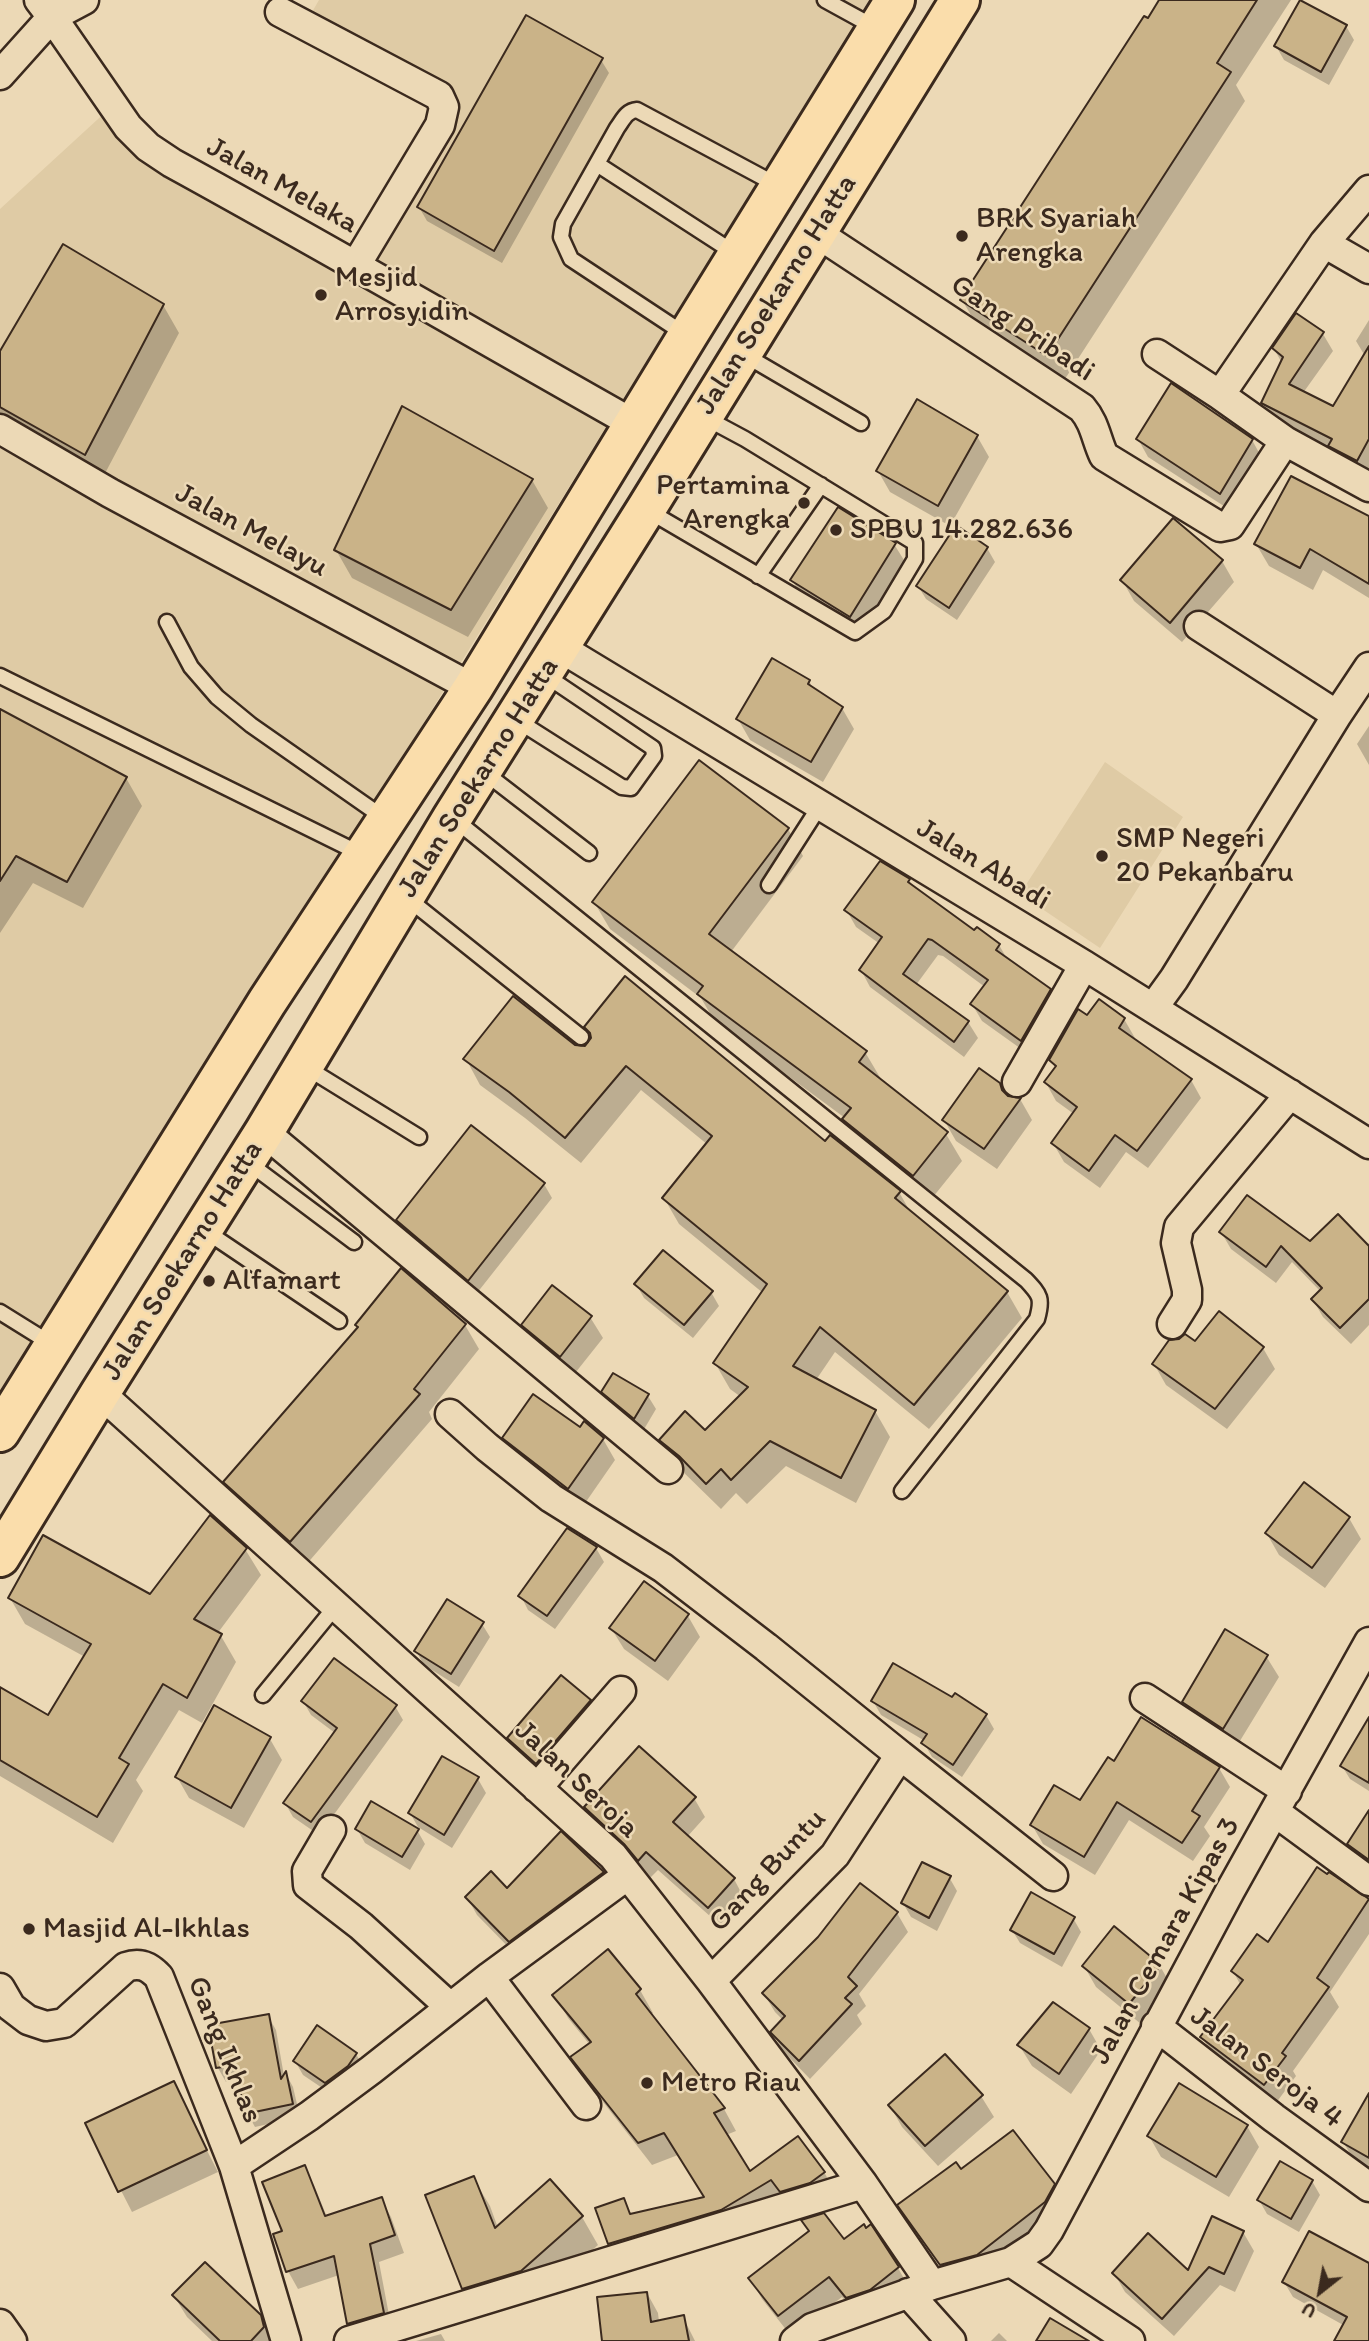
<!DOCTYPE html>
<html>
<head>
<meta charset="utf-8">
<style>
  body { margin:0 }
  #map { position:relative; width:1369px; height:2341px; overflow:hidden; background:#ecd9b6; font-family:Itim,sans-serif }
  canvas { display:block }
  .north { position:absolute; left:1285px; top:2257px; width:70px; height:70px; -webkit-text-stroke:5px #ecd9b6; paint-order:stroke; rotate:211deg; font-size:19px; font-weight:700; line-height:28px; text-align:center; color:#3b2a1e }
  .north::after { content:''; display:block; margin:auto; width:24px; height:32px; background:#3b2a1e; clip-path:polygon(50% 0,100% 100%,50% 72%,0 100%) }
</style>
</head>
<body>
<div id="map">
<canvas width="1369" height="2341"></canvas>
<div class="north">U</div>
</div>
<script>
const ctx = document.querySelector('canvas').getContext('2d');
ctx.lineJoin = 'round';
function fill(path, color) { ctx.fillStyle = color; ctx.fill(path, 'evenodd'); }
function strokePath(path, color, width, dash) { ctx.strokeStyle = color; ctx.lineWidth = width; ctx.lineCap = dash ? 'butt' : 'round'; ctx.setLineDash(dash || []); ctx.stroke(path); }
function drawText(font, color, halo, rows, align = 'center') {
  ctx.font = font + ' Itim,sans-serif'; ctx.lineWidth = 5; ctx.setLineDash([]); ctx.textBaseline = 'middle'; ctx.strokeStyle = halo; ctx.fillStyle = color; for (const [text, x, y, turn = 0] of rows) {
    ctx.save(); ctx.translate(x, y); ctx.rotate((+turn || 0) * Math.PI / 180); ctx.textAlign = isNaN(turn) ? turn : align; if (halo) ctx.strokeText(text, 0, 0); ctx.fillText(text, 0, 0); ctx.restore();
  }
}
fill(new Path2D(`
  M319 0H869L0 1411V209L110 108 363 271 458 108 304 26Z
  M1105 762 1183 817 1100 948 1020 894Z`), '#dfcba5');
fill(new Path2D(`
  M1162 0H1291L1236 85 1245 101 1063 382 978 327 962 300Z
  M1346 26 1354 40 1329 85 1284 60 1276 46Z
  M601 60 609 73 502 263 427 221 419 207Z
  M163 305 179 333 101 481 0 424V355Z
  M1297 316 1323 334 1333 351 1303 393 1334 409 1365 356 1356 341 1369 320V473L1340 463 1333 450 1272 420 1263 403 1282 363 1274 349Z
  M977 436 989 457 950 526 890 492 878 471Z
  M1138 439 1252 440 1262 458 1230 510 1148 457Z
  M532 480 548 508 468 637 352 578 336 550Z
  M1369 518V598L1323 570 1313 590 1269 566 1256 544Z
  M894 544 907 565 862 637 804 601 792 580Z
  M987 548 995 562 957 620 926 599 918 586Z
  M1222 561 1234 582 1182 642 1134 601 1122 580Z
  M809 681 814 690 842 708 854 729 823 782 750 740 738 719Z
  M0 711 126 778 142 806 83 908 33 883 0 933Z
  M1369 726V765L1357 744Z
  M788 829 803 856 731 952 865 1052 881 1079 946 1134 962 1161 929 1202 860 1147 844 1120 845 1118 715 1022 701 998 610 929 594 902Z
  M909 880 913 887 975 932 999 945 1009 962 1049 991 1059 1007 1031 1056 982 1021 972 1004 985 987 943 956 938 955 916 985 968 1022 978 1038 964 1057 870 987 861 970 880 944 856 927 847 911Z
  M1124 1019 1135 1038 1133 1040 1191 1080 1201 1098 1148 1168 1126 1152 1100 1188 1064 1162 1053 1143 1074 1114 1056 1101 1046 1083 1056 1069 1051 1060Z
  M586 1027 826 1143 899 1192 911 1213 1007 1292 1022 1318 929 1429 835 1352 816 1380 875 1411 890 1437 856 1503 786 1466 747 1504 736 1493 721 1509 676 1465 661 1440 705 1432 741 1397 730 1389 715 1363 763 1293 679 1224 664 1198 708 1145 641 1090 581 1163 525 1118 480 1085 466 1059 574 1046 585 1048 592 1038Z
  M999 1084 1007 1098 1020 1099 1032 1120 997 1169 956 1141 944 1120Z
  M544 1184 552 1198 477 1293 406 1234 398 1220Z
  M1221 1232 1310 1244 1366 1246 1369 1243V1325L1351 1344 1323 1317 1313 1300 1321 1292 1292 1262 1276 1283 1231 1249Z
  M636 1284 711 1292 719 1306 693 1338 644 1298Z
  M590 1317 603 1338 572 1377 535 1346 523 1325Z
  M465 1325 479 1349 429 1412 432 1419 305 1566 239 1506 225 1482Z
  M1196 1343 1263 1348 1275 1369 1227 1429 1166 1385 1154 1364Z
  M603 1392 648 1396 656 1409 643 1431 611 1406Z
  M581 1430 603 1439 615 1460 581 1509 516 1459 504 1438Z
  M1349 1518 1361 1539 1325 1588 1279 1555 1267 1534Z
  M596 1548 604 1562 555 1629 528 1610 521 1596Z
  M245 1549 261 1575 217 1634 221 1636 236 1662 202 1723 179 1710 136 1780 143 1791 113 1843 0 1776V1689L48 1718 85 1657 25 1624 10 1598 151 1597Z
  M644 1584 688 1616 700 1637 668 1681 624 1649 611 1628Z
  M482 1624 490 1637 459 1687 424 1665 416 1651Z
  M1266 1656 1279 1677 1235 1749 1196 1723 1184 1702Z
  M953 1700 986 1715 994 1729 962 1777 932 1757 924 1743 925 1741 881 1715 873 1701Z
  M303 1701 395 1706 403 1720 319 1835 293 1817 285 1803 335 1733 311 1715Z
  M590 1701 602 1722 549 1784 521 1759 509 1738Z
  M1369 1726V1791L1350 1779 1342 1766Z
  M270 1739 282 1760 244 1828 189 1798 177 1777Z
  M1114 1763 1219 1768 1230 1787 1204 1827 1210 1836 1193 1861 1129 1820 1095 1875 1043 1844 1032 1825 1081 1802Z
  M478 1779 486 1793 452 1848 418 1827 410 1813Z
  M694 1798 705 1817 687 1837 734 1879 744 1898 720 1925 658 1870 650 1878 637 1863 597 1826 586 1808Z
  M1369 1814V1867L1357 1858 1349 1844Z
  M357 1829 417 1830 425 1844 410 1870 365 1843Z
  M603 1873 613 1891 520 1959 477 1915 467 1897Z
  M949 1877 957 1891 937 1931 911 1917 903 1903Z
  M1358 1896 1369 1899V1934L1330 1992 1339 2007 1293 2071 1296 2076 1276 2103 1213 2056 1202 2037 1241 1986 1233 1971 1268 1944Z
  M897 1913 908 1932 859 1994 866 2006 857 2015 862 2024 810 2079 783 2051 772 2032 784 2021 775 2012 764 1994Z
  M1073 1918 1081 1932 1062 1967 1020 1943 1012 1930Z
  M608 1952 640 1990 653 2013 650 2015 724 2109 736 2131 726 2135 749 2173 824 2172 837 2195 623 2266 610 2244 598 2209 623 2200 632 2216 705 2198 678 2155 652 2165 586 2080 573 2057 590 2045 568 2018 555 1995Z
  M1084 1966H1160L1172 1987 1141 2024 1096 1987Z
  M1053 2004 1089 2029 1101 2050 1071 2094 1032 2066 1019 2045Z
  M268 2016 276 2030 284 2076 286 2074 293 2087 300 2117 255 2127 247 2113 240 2079 226 2082 218 2068 210 2027Z
  M356 2054 364 2068 334 2096 303 2075 295 2061Z
  M173 2084 218 2172 132 2212 87 2124Z
  M981 2096 994 2117 938 2166 902 2127 890 2106Z
  M1369 2096V2171L1356 2163 1343 2142Z
  M1247 2126 1259 2147 1229 2197 1161 2157 1149 2136Z
  M304 2168 314 2185 327 2217 381 2199 391 2217 404 2253 379 2262 392 2331 359 2341 349 2323 339 2275 298 2289 288 2271Z
  M960 2172 1054 2184 1066 2206 1057 2223 954 2286 900 2205Z
  M473 2178 490 2206 498 2228 550 2182 582 2217 598 2245 537 2299 479 2316 463 2288Z
  M1312 2181 1320 2195 1299 2232 1267 2214 1259 2200Z
  M1243 2232 1254 2251 1235 2292 1220 2285 1174 2336 1125 2292 1114 2273 1188 2272Z
  M843 2241 898 2268 910 2289 859 2318 842 2297 791 2336 762 2299 750 2278Z
  M1369 2265V2341H1336L1345 2326 1293 2297 1284 2282Z
  M647 2293 658 2313 659 2322 683 2317 695 2341H604Z
  M174 2296 260 2316 273 2341H212L187 2317Z
  M999 2333 1007 2341H991Z
  M441 2334 445 2341H416Z`), '#0003');
const building = new Path2D(`
  M1159 0H1257L1217 63 1231 72 1047 356 960 300 1144 16 1148 18Z
  M1300 0 1347 25 1321 72 1274 46Z
  M526 15 603 58 494 251 417 207Z
  M63 244 164 304 85 455 0 407V351Z
  M1296 313 1324 332 1289 384 1333 406 1369 346V439L1357 461 1328 446 1332 439 1261 403 1283 357 1272 348Z
  M1171 383 1253 439 1220 494 1136 439Z
  M917 399 978 435 938 506 876 471Z
  M402 406 533 479 451 610 334 550Z
  M1291 476 1369 516V584L1310 549 1300 568 1254 544Z
  M838 507 896 543 850 617 790 580Z
  M1173 518 1223 560 1170 623 1120 580Z
  M956 525 988 547 949 608 916 586Z
  M772 658 810 680 808 684 843 707 811 762 736 719Z
  M0 709 127 777 67 882 16 856 0 881Z
  M699 760 789 828 709 934 867 1051 859 1062 948 1132 913 1176 842 1119 851 1108 697 994 703 986 592 902Z
  M880 861 910 879 908 882 974 930 977 927 1000 944 996 950 1051 989 1021 1041 970 1004 988 980 932 940 928 939 903 974 969 1021 954 1042 859 970 882 937 844 910Z
  M625 976 825 1141 830 1135 901 1191 895 1198 1008 1291 914 1405 820 1327 793 1366 876 1410 841 1478 770 1441 731 1480 721 1469 706 1484 679 1456 659 1440 685 1411 705 1430 748 1387 713 1363 767 1284 662 1198 712 1136 626 1066 565 1138 509 1092 463 1059 513 996 575 1045 585 1046 591 1038 590 1033 584 1027Z
  M1099 999 1125 1018 1119 1028 1192 1079 1137 1151 1115 1135 1089 1171 1051 1143 1077 1107 1044 1082 1056 1066 1049 1060 1078 1009 1087 1015Z
  M979 1068 1000 1083 1002 1090 1008 1096 1021 1098 984 1149 942 1120Z
  M471 1125 545 1183 468 1281 396 1220Z
  M1247 1195 1310 1241 1338 1214 1369 1246V1299L1340 1328 1311 1299 1322 1288 1281 1246 1266 1267 1219 1232Z
  M663 1250 713 1291 684 1325 634 1284Z
  M401 1268 466 1324 414 1389 420 1394 290 1542 223 1482 358 1327 355 1325Z
  M552 1285 592 1316 560 1357 521 1325Z
  M1219 1311 1264 1347 1215 1409 1152 1364 1169 1340 1179 1339 1185 1334 1195 1341Z
  M613 1373 649 1394 634 1419 601 1392Z
  M533 1394 580 1427 584 1421 604 1438 568 1489 502 1438Z
  M1304 1482 1350 1517 1312 1568 1265 1533Z
  M210 1515 247 1548 194 1619 222 1634 187 1698 163 1684 119 1758 129 1764 97 1817 0 1760V1687L48 1715 91 1644 8 1598 43 1535 150 1594Z
  M567 1528 597 1547 547 1616 518 1596Z
  M644 1581 689 1614 655 1661 609 1628Z
  M447 1599 484 1622 451 1674 414 1651Z
  M1225 1629 1268 1655 1223 1729 1182 1702Z
  M334 1658 397 1705 311 1822 283 1803 337 1728 301 1701Z
  M893 1663 952 1697 955 1693 987 1714 953 1765 921 1743 927 1734 871 1701Z
  M561 1675 591 1700 536 1764 507 1738Z
  M214 1705 271 1737 231 1808 175 1777Z
  M1141 1717 1220 1767 1192 1811 1200 1816 1182 1843 1117 1802 1084 1857 1030 1825 1054 1785 1080 1800 1108 1757 1114 1761Z
  M1369 1717V1783L1340 1766Z
  M639 1746 696 1797 673 1822 735 1878 708 1908 646 1852 638 1861 624 1844 584 1807Z
  M442 1756 479 1777 444 1835 408 1813Z
  M371 1801 419 1829 402 1857 355 1829Z
  M1369 1810V1860L1347 1844Z
  M561 1831 604 1872 509 1942 465 1897 491 1871 507 1888Z
  M922 1862 951 1876 929 1918 901 1903Z
  M1317 1867 1327 1874 1329 1872 1369 1899 1317 1978 1329 1987 1282 2053 1286 2056 1264 2085 1200 2037 1243 1980 1231 1971 1257 1934 1268 1942Z
  M860 1883 898 1912 848 1977 857 1986 845 1998 852 2004 799 2061 770 2032 785 2016 762 1993 818 1937Z
  M1031 1892 1075 1917 1054 1954 1010 1930Z
  M1114 1926 1161 1965 1129 2004 1082 1966Z
  M608 1949 641 1989 636 1994 725 2108 714 2113 750 2171 798 2136 825 2172 810 2183 780 2192 771 2180 721 2210 608 2244 595 2208 624 2198 630 2214 704 2197 664 2133 638 2143 570 2057 591 2042 552 1995Z
  M1053 2002 1090 2028 1059 2074 1017 2045Z
  M269 2014 281 2079 286 2071 293 2104 245 2114 235 2065 216 2068 208 2025Z
  M317 2025 357 2053 348 2066 325 2083 293 2061Z
  M945 2054 983 2095 925 2146 888 2105Z
  M174 2081 207 2150 118 2192 85 2123Z
  M1179 2083 1248 2125 1216 2177 1147 2136Z
  M1369 2093V2158L1341 2142Z
  M1013 2130 1055 2184 1045 2202 977 2255 940 2265 897 2205 956 2162 961 2169Z
  M1280 2161 1313 2180 1291 2219 1257 2200Z
  M305 2165 325 2216 382 2197 395 2235 370 2244 384 2313 347 2324 334 2256 286 2272 273 2234 282 2231 262 2182Z
  M474 2176 495 2228 550 2179 583 2216 521 2271 462 2289 425 2195Z
  M824 2213 844 2239 864 2224 866 2228 871 2224 899 2267 870 2290 846 2298 829 2277 778 2316 748 2278 809 2231 801 2220Z
  M1212 2216 1244 2231 1224 2274 1209 2267 1162 2319 1112 2273 1148 2233 1188 2270Z
  M1309 2231 1369 2263V2341H1334L1347 2317 1282 2282Z
  M205 2262 261 2315 264 2327 251 2341H220L172 2295Z
  M647 2292 651 2322 684 2315 689 2341H602L597 2297Z
  M1050 2318 1089 2341H1036Z`);
fill(building, '#cab388');
strokePath(building, '#3b2a1e', 2);
const lane = new Path2D(`
  M825 0 876 28
  M597 164 736 254
  M686 335 571 259 561 237 563 224 617 128C623 120 626 111 637 110L777 185
  M743 354 861 423
  M647 510 855 632 884 611 915 559V543L745 439 704 417
  M758 576 821 485
  M167 622 191 667 217 697 251 725 384 818
  M0 676 363 855
  M515 719 622 787 631 788 654 756 653 748 545 675
  M484 772 589 853
  M454 819 1026 1280C1040 1295 1043 1298 1037 1319L902 1491
  M769 885 821 804
  M407 898 581 1037
  M304 1066 419 1137
  M246 1161 354 1242
  M204 1230 339 1321
  M0 1312 53 1345
  M263 1695 336 1606`);
const street = new Path2D(`
  M39 0 52 17 84 0
  M280 12 439 96 444 107 440 125 356 265
  M0 75 52 17 128 127 148 147 172 163C327 248 480 337 634 424
  M815 232 1082 408C1095 423 1096 439 1104 456L1220 527 1230 525 1285 441
  M1324 243 1369 269
  M1157 354 1220 395 1285 441 1369 487
  M1220 395 1324 243 1369 190
  M0 429 110 493 473 688
  M1199 626 1337 715
  M559 647 1084 965 1369 1144
  M1153 1008 1174 979 1337 715 1369 667
  M1017 1082 1084 965
  M264 1132 668 1469
  M1172 1324 1187 1300V1290L1176 1243 1179 1227 1290 1094
  M100 1393 613 1856 711 1981 863 2184 932 2285
  M450 1414 487 1447 551 1498 663 1568 766 1647 900 1755
  M1145 1698 1287 1791
  M537 1788 621 1691
  M1275 1812 1369 1881
  M331 1830 307 1871 308 1885 361 1926 450 2007
  M489 1977 586 2105
  M711 1981 835 1855 900 1755 1053 1876
  M0 1988 11 2007 28 2020 46 2026 64 2023 126 1967C140 1962 149 1966 159 1977L234 2166 286 2341
  M1156 2026 1274 2118 1369 2187
  M234 2166 309 2116 371 2070 489 1977 628 1875
  M1011 2262 1130 2341
  M908 2293 951 2341
  M0 2324 12 2341
  M349 2341 863 2184
  M795 2341 812 2328 932 2285 1011 2262 1039 2244 1049 2230 1230 1891 1369 1642`);
const primary = new Path2D(`
  M0 1432 267 1002 473 688 688 335 895 0
  M0 1557 100 1393 264 1132 452 818 646 509 960 0`);
strokePath(lane, '#3b2a1e', 19);
strokePath(street, '#3b2a1e', 33);
strokePath(primary, '#3b2a1e', 44);
strokePath(lane, '#ecd9b6', 14);
strokePath(street, '#ecd9b6', 28);
strokePath(primary, '#faddab', 38);
for (const [x, y, r, color] of [
  [962,236,7,"#3b2a1e"],
  [321,295,7,"#3b2a1e"],
  [804,503,7,"#3b2a1e"],
  [836,530,7,"#3b2a1e"],
  [1102,856,7,"#3b2a1e"],
  [209,1281,7,"#3b2a1e"],
  [29,1929,7,"#3b2a1e"],
  [647,2083,7,"#3b2a1e"]
]) { const dot = new Path2D(); dot.arc(x, y, r, 0, 2 * Math.PI); ctx.fillStyle = color; ctx.fill(dot); strokePath(dot, '#ecd9b6', 2.5); }
drawText('30px', '#3b2a1e', '#ecd9b6', [
  ["Jalan Melaka",282,186,29],
  ["Jalan Soekarno Hatta",777,295,-58],
  ["Gang Pribadi",1022,329,34],
  ["Jalan Melayu",251,531,28],
  ["Jalan Soekarno Hatta",479,778,-58],
  ["Jalan Abadi",983,865,31],
  ["Jalan Soekarno Hatta",183,1261,-58],
  ["Jalan Seroja",576,1780,43],
  ["Gang Buntu",768,1871,-47],
  ["Jalan Cemara Kipas 3",1166,1941,-61],
  ["Gang Ikhlas",224,2050,68],
  ["Jalan Seroja 4",1266,2068,37]
]);
drawText('30px', '#3b2a1e', '#ecd9b6', [
  ["BRK Syariah",976,219],
  ["Arengka",976,253],
  ["Mesjid",335,278],
  ["Arrosyidin",335,312],
  ["Pertamina",790,486,"right"],
  ["Arengka",790,520,"right"],
  ["SPBU 14.282.636",850,530],
  ["SMP Negeri",1116,839],
  ["20 Pekanbaru",1116,873],
  ["Alfamart",223,1281],
  ["Masjid Al-Ikhlas",43,1929],
  ["Metro Riau",661,2083]
], 'left');
</script>
</body>
</html>
